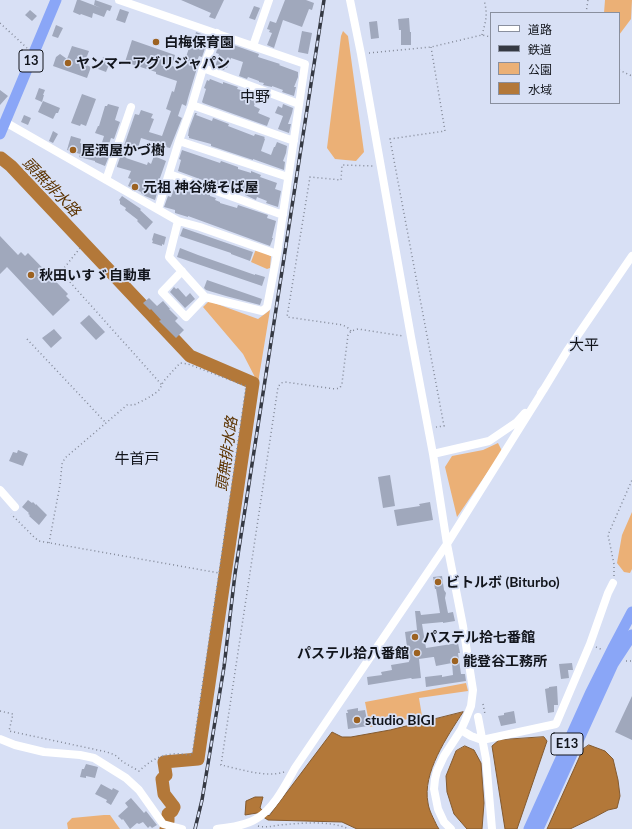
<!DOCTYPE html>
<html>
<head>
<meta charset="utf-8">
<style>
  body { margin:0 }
  #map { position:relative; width:632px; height:829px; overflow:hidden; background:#d8e0f5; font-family:Lato,"Noto Sans JP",sans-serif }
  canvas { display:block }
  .legend { position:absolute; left:490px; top:12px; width:130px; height:92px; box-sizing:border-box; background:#d8e0f5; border:1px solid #898f9e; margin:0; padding:5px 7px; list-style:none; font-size:12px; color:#12151c }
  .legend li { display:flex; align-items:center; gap:8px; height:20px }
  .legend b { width:20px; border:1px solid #898f9e }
</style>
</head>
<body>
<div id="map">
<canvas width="632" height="829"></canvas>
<ul class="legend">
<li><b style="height:5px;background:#fff"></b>道路</li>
<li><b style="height:5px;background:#353943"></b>鉄道</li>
<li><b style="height:11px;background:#ebb076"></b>公園</li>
<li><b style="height:11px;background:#b37839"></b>水域</li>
</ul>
</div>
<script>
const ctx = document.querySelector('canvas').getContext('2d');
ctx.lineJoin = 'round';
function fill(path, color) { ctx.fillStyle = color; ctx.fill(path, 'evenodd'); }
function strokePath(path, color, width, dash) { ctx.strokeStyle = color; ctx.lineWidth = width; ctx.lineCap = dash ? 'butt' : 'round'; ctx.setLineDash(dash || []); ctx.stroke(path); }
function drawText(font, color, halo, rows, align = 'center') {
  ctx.font = font + ' Lato,"Noto Sans JP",sans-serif'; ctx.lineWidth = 3.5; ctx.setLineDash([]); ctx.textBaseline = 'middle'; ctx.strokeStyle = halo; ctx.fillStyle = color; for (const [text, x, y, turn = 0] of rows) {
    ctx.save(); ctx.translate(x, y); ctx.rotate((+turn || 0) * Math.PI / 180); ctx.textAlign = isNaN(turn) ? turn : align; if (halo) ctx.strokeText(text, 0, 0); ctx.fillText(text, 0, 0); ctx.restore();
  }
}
fill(new Path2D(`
  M605 0H632L631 19 619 35V13H604Z
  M343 31 348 36 364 152 356 161 335 159 327 148 341 36Z
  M256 249 271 256 270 268 267 269 251 262Z
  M209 301 258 319 270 310 258 383 243 354 203 307Z
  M498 443 502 451 457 517 445 467 452 456 483 450Z
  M632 512V569L630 573 624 572 617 563 622 535Z
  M466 683 468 691 419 698 422 716 370 727 365 702Z
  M104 815H110L120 829H68L67 823 72 818Z`), '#ebb076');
const water = new Path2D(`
  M463 712C447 737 422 773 428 803 429 811 434 819 437 826L439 829H357L342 822 268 820 257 813 245 815 246 801 255 797H263L260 808 269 816 332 732 342 737H351L390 730Z
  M544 737 547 741 517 829H505L492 746 499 740Z
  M589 745 605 751 613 759 618 780 620 796 617 808 608 810 595 817 570 829H547L583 749Z
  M465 746 474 750 481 763 484 803 482 829H467L454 814 447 792 446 776 456 751Z`);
fill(water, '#b37839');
strokePath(water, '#835a30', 1);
strokePath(new Path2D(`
  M1 158 11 166 190 356 253 383 198 759 164 762 166 775 162 779 164 794 174 807 172 811 168 814V821L166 829`), '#b37839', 13);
fill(new Path2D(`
  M77 0H80L101 8 94 5 95 0 112 6 110 11 107 10 104 17 93 13 92 18 81 14 80 15 73 12Z
  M181 0H224L215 19 209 17 211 13Z
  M285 0H306L314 3 312 10 309 9 302 27 283 20 274 48 267 45 272 33 269 32 270 30 267 29 270 21 276 23Z
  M254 6 260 8 255 20 249 18Z
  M120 9 129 12 125 23 116 20Z
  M30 10 37 16 32 21 25 15Z
  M409 18 410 32H411V45H401V30H399L398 19Z
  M377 21 379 38 371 39 369 22Z
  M56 25 63 28 58 38 52 36Z
  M302 31 312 33 308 54 298 52Z
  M196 32 209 37 202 57 199 56 195 67 197 68 188 98 186 106 182 104 178 116 182 118 170 148 153 144 154 142 141 138 138 148 130 146 126 158 147 165 148 162 151 164 154 156 166 161 155 192 157 193 155 200 145 196 141 193V192L128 186 131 179 128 178 131 171 117 167V166L135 114 139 115 141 110 153 114 151 118 154 119 149 132 162 136 171 111 166 109 172 91 174 92 177 81 156 74V72L125 62 132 40 175 55 172 66 182 69 193 36H195Z
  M219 42 224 44 225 42 259 54 258 57 280 64 279 65 298 72V77L294 87H296L294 96 282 92 283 90 272 86V87L263 85 264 83 259 82V81L248 77 247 79 239 76 243 62 231 58 227 68H225L224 70 215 67 219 54 216 53Z
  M72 46 89 51 84 64 91 67 87 78 53 66 56 57 60 54 67 59Z
  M103 57 111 60 106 72 98 69Z
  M210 79 223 84V82L238 87 237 89 256 94 255 96H257L254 106 260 109 258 113 270 118 267 126 203 103 202 102 206 89 204 88 207 80 209 81Z
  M39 88 45 90 43 95H44L42 102 35 99Z
  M0 90 8 96 0 105Z
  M82 94 96 99 86 126 81 124 80 126 71 123Z
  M43 101 60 108 58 113H56L53 119 38 112Z
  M108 104 119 107 115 120 120 122 114 139 111 138 107 150H108L106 155 109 156 105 166 95 162V161L79 157 80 154 67 150 71 136 81 139 80 143 100 149 104 136 95 133 98 126H99L105 106H107Z
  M283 104 293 108 292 113 288 124H291L289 133 278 129 283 116 275 113 278 106 282 108Z
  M195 113H197L196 115 212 121 213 118 229 124 228 126 254 136 255 134 265 137 264 138 265 139 261 151 271 155 274 147H275L277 142 287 146 286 153 283 161 285 162 284 170 253 159V160L211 146V144L189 138V136H188L189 129Z
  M24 115 31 118 28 125 21 122Z
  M53 131 58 134 53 143 49 141Z
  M182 150 220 163 221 161 238 167V169L248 172 251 173V171L261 175 260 177 277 183 275 189 281 191 278 207 266 203 267 201 257 197 256 200 245 195 246 193 235 189V192L178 171 181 160 179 159Z
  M176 182 190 187 188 191 199 194 200 191 210 195V196L216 198 215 200 220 202V203L237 208 238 205 268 215 267 218 276 221 272 238H273L270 246 188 216V217L175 213V210L164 207 168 196 171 197Z
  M122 196 141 209 140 210 153 222 146 230 137 221 138 220 125 210 126 208 120 204V201L119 200Z
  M183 228 253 252 250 261 231 254V253L180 236Z
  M154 233 166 237 164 245 162 244V246L152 243 153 241 152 240Z
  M0 236 18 255 21 252 25 256 28 253 68 294 66 296 70 300 53 316 7 267 0 274Z
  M180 248 198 255 255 275V274L265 277 262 286 177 257Z
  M207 280 262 299 260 305 226 296 206 290 204 288Z
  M174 287 176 289 178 288 186 297 190 293 195 299 185 308 170 292Z
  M149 298 157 306 163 301 170 309H169L178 318 175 321 184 330 176 338 159 321 161 320 151 309 150 310 143 303Z
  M89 315 105 332 96 340 80 323Z
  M54 329 62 338 51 348 42 338Z
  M18 450 28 454 23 466 9 461 13 452 17 453Z
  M390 475 395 506 383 508 378 477Z
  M28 500 32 503 33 502 36 505V504L47 515 39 525 29 516 30 515 28 514 29 513 22 507Z
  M430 502 433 520 397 526 394 510 420 506 419 504Z
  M442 576 444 590 446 593 445 598 448 613 453 612 455 621 443 623V622L422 624 426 648 458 643 460 653H458L461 674H465L466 681 426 687 425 677 442 675V677L453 675 452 663 436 666 434 657H433L419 659 421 678 412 679 411 678 368 685 367 677 382 675 381 672 392 670 391 665 409 662 405 632 417 630 415 611H420L421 615 440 613 436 589H435L433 577Z
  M572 663 573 670H568L569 678 561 679 559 664Z
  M557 686 558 705H554V712L548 713 545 689 549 688V687Z
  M632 696V740L615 732Z
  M358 708V711L365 710 368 726 348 729 346 713H348L347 710Z
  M514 711 516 723 501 726 498 716 504 715V713Z
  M86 764 98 767 95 778 86 776V778L80 777 82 769H84Z
  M101 784 112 790 113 788 119 791 111 805 106 802 107 800 95 794Z
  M131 798 144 813 146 811 157 825 152 828 150 826 148 828 143 822 139 824 137 823 130 829 123 819 122 820 118 816 128 807 125 803Z`), '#a0a8bc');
strokePath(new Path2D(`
  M586 13 588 0
  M0 23 27 48
  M482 35C486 20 488 15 484 0
  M431 47 445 131 390 139 444 426 436 427
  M369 53 431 47 482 35 491 37
  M619 70 632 76
  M80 248 61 272 162 385
  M351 331 348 328 343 325 287 317 310 177 341 180 342 165 373 166
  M27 339 106 423
  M49 543 60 485 62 464 65 458 127 405H134L148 398 157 392 160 389 163 382 180 363 188 364 246 386 219 573
  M614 576V564L608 535 632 480
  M596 647 603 650
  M626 661H632
  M483 704 485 714
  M0 711 13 714 9 731 107 752 115 755 123 762 139 771C149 762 159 755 173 754 179 753 186 755 192 755L219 573 39 541 35 538 11 514
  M284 772C266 778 240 769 221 765L278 387 281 383 285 382 335 389 340 388 342 383 348 335 351 331 358 329 403 336
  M258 826C266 828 272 826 280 825 302 823 329 820 349 829`), '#838998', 1.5, [1, 3]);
strokePath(new Path2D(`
  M119 0 305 64 277 254 267 307 262 311 205 297 169 257 178 221
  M350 0 361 54 411 337 433 454 447 544 463 626 473 690 471 706 465 721 461 730 444 756 437 771 435 779 434 789 438 809 444 822 451 829
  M253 46 269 0
  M203 68 299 104
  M192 105 294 141
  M5 122 178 221 200 227 277 254
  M179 141 288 177
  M169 174 283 215
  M106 180 131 107
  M158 209 179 141 192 105 203 68 217 33
  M182 271 162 292 186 317 205 297
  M541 393 544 389 567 351 632 256
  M433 454 489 441 517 422 525 413
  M0 490 15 507
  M478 717 486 759 492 829
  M461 730 471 736 482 740 556 724 590 644 608 593 613 583
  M0 739 15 745 44 752 80 755 94 758 126 778 139 790 163 824 182 829
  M217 829C229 827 245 826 256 819 273 810 286 784 295 768L447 544 544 389`), '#fff', 8);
strokePath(new Path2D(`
  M0 134 56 0
  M529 829 590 694 614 646 632 612
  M538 829 613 664 632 635`), '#8aa6f7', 11);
const rail = new Path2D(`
  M195 829 202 800 224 667 235 574 324 0`);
strokePath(rail, '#353943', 3.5);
strokePath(rail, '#d8e0f5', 2, [6]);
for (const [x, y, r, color] of [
  [156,42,4,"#9c6221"],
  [68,63,4,"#9c6221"],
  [73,150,4,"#9c6221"],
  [135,187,4,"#9c6221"],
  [31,275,4,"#9c6221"],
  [438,582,4,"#9c6221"],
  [415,637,4,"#9c6221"],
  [417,653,4,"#9c6221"],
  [455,661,4,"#9c6221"],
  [357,720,4,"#9c6221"]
]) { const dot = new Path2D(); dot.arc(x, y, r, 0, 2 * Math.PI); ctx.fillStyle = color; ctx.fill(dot); strokePath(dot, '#d8e0f5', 1.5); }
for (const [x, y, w] of [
  [31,61,24],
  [567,744,32]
]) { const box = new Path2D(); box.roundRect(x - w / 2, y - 11, w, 22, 3); ctx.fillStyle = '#d8e0f5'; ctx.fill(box); strokePath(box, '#12151c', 1); }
drawText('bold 13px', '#12151c', null, [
  ["13",31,61],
  ["E13",567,744]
]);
drawText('bold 14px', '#12151c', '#d8e0f5', [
  ["白梅保育園",164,42],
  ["ヤンマーアグリジャパン",76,63],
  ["居酒屋かづ樹",81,150],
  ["元祖 神谷焼そば屋",143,187],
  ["秋田いすゞ自動車",39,275],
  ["ビトルボ (Biturbo)",446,582],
  ["パステル拾七番館",423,637],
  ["パステル拾八番館",409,653,"right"],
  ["能登谷工務所",463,661],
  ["studio BIGI",365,720]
], 'left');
drawText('15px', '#12151c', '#d8e0f5', [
  ["中野",255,97],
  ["大平",584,345],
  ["牛首戸",137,459]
]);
drawText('italic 15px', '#5b3300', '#d8e0f5', [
  ["頭無排水路",51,187,46],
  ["頭無排水路",227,454,-82]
]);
</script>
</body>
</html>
